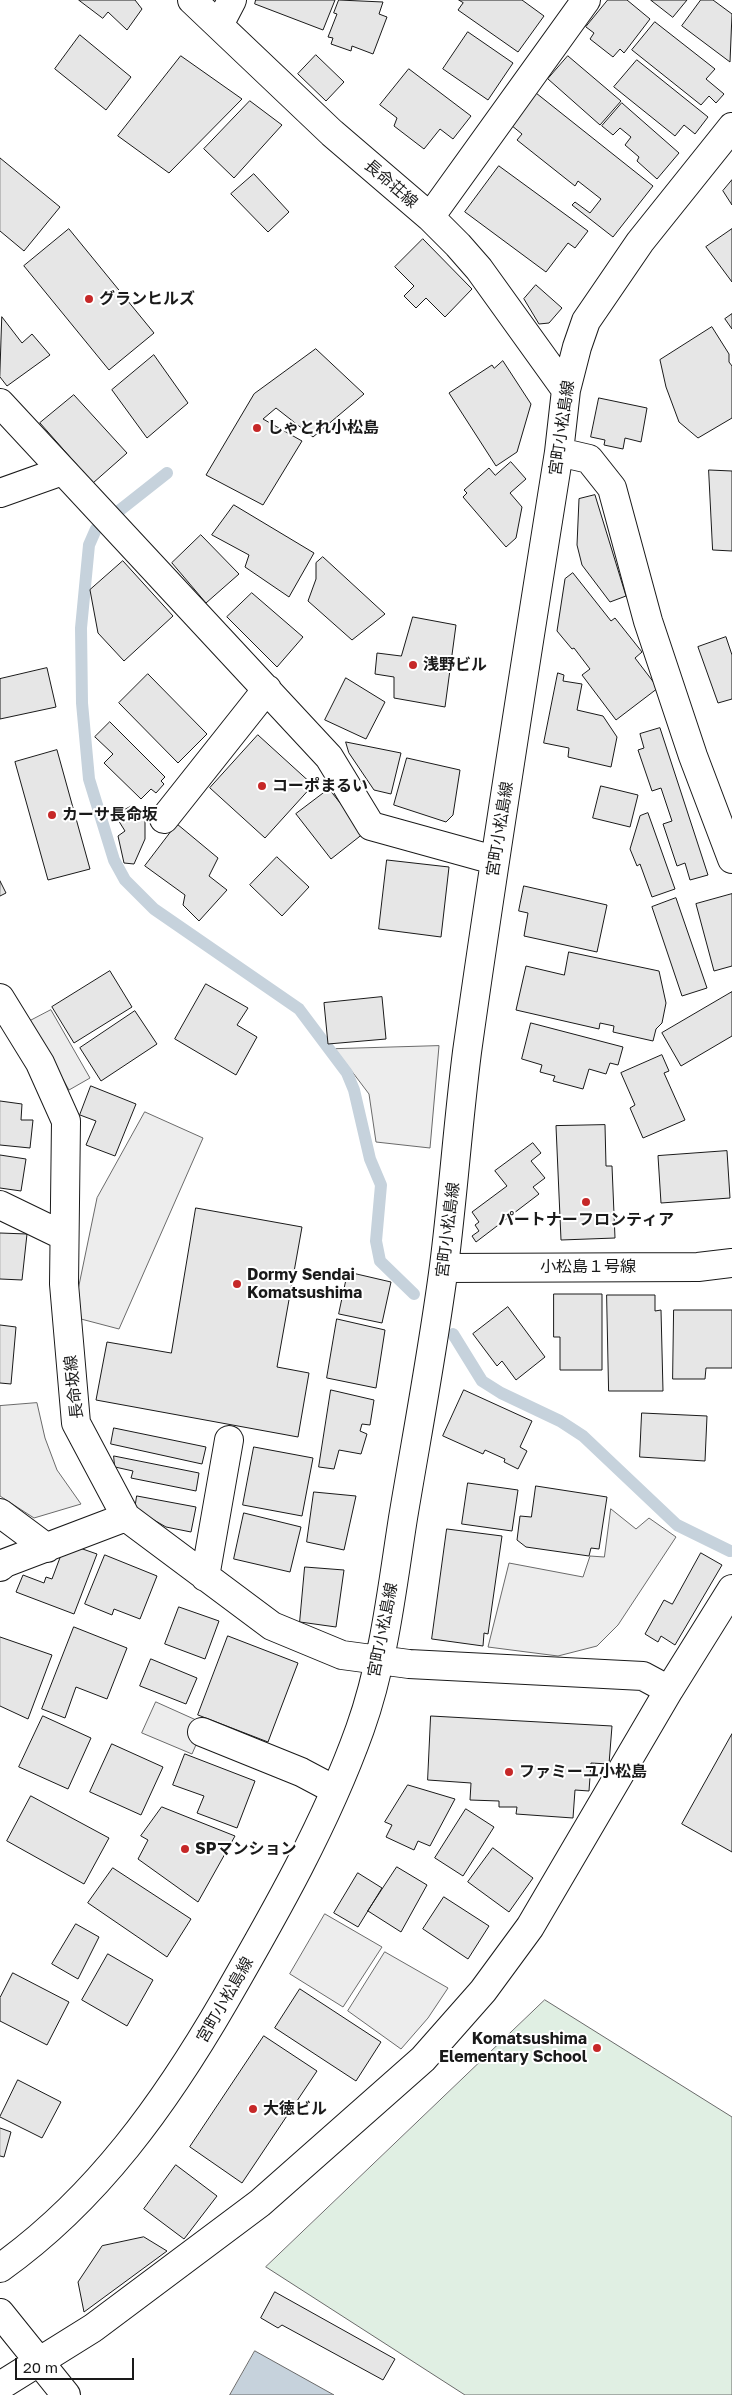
<!DOCTYPE html>
<html>
<head>
<meta charset="utf-8">
<style>
  body { margin:0 }
  #map { position:relative; width:732px; height:2395px; overflow:hidden; background:#fff; font-family:"Golos Text",sans-serif }
  canvas { display:block }
  .scale { position:absolute; left:15px; top:2358px; width:119px; height:22px; box-sizing:border-box; border:2px solid #1a1a1a; border-top:0; padding-left:6px; font-size:15px; line-height:18px; white-space:nowrap; color:#1a1a1a; -webkit-text-stroke:4px #fff; paint-order:stroke }
</style>
</head>
<body>
<div id="map">
<canvas width="732" height="2395"></canvas>
<div class="scale">20 m</div>
</div>
<script>
const ctx = document.querySelector('canvas').getContext('2d');
ctx.lineJoin = 'round';
function fill(path, color) { ctx.fillStyle = color; ctx.fill(path, 'evenodd'); }
function strokePath(path, color, width, dash) { ctx.strokeStyle = color; ctx.lineWidth = width; ctx.lineCap = dash ? 'butt' : 'round'; ctx.setLineDash(dash || []); ctx.stroke(path); }
function drawText(font, color, halo, rows, align = 'center') {
  ctx.font = font + ' "Golos Text","Noto Sans JP",sans-serif'; ctx.lineWidth = 4; ctx.setLineDash([]); ctx.textBaseline = 'middle'; ctx.strokeStyle = halo; ctx.fillStyle = color; for (const [text, x, y, turn = 0] of rows) {
    ctx.save(); ctx.translate(x, y); ctx.rotate((+turn || 0) * Math.PI / 180); ctx.textAlign = isNaN(turn) ? turn : align; if (halo) ctx.strokeText(text, 0, 0); ctx.fillText(text, 0, 0); ctx.restore();
  }
}
const green = new Path2D(`
  M545 2000 732 2117V2395H465L266 2267Z`);
fill(green, '#e0efe3');
strokePath(green, '#6a6a6a', 1);
const parking = new Path2D(`
  M51 1010 90 1078 69 1090 30 1021Z
  M439 1046 430 1148 376 1142 369 1094 335 1049Z
  M145 1112 203 1138 119 1329 81 1319 78 1290 97 1198Z
  M37 1403 45 1438 57 1470 81 1504 34 1518 0 1496V1406Z
  M611 1509 636 1529 649 1518 676 1537 618 1625 597 1646 558 1656 488 1647 509 1563 583 1577 590 1556 604 1557Z
  M156 1702 205 1724 192 1754 142 1733Z
  M325 1914 382 1947 343 2007 290 1974Z
  M385 1952 448 1988 428 2018 401 2049 348 2011Z`);
fill(parking, '#ededed');
strokePath(parking, '#6a6a6a', 1);
const water = new Path2D(`
  M255 2351 334 2395H230Z`);
fill(water, '#c6d2dc');
strokePath(water, '#6a6a6a', 1);
strokePath(new Path2D(`
  M115 514 167 473
  M96 529 89 545 81 628 82 703 89 779 114 860 125 880 154 909 299 1009 347 1073 354 1090 370 1159 381 1185 376 1241 380 1261 414 1294
  M453 1334 482 1381 501 1393 560 1421 583 1436 677 1525 730 1551`), '#c6d2dc', 12);
const building = new Path2D(`
  M79 0H135L142 9 127 30 108 12 103 18Z
  M256 0H335L323 30 255 4Z
  M339 0 383 2 379 14 387 17 373 54 352 46 351 51 331 44 333 38 328 37 337 14 334 13Z
  M459 0H522L544 16 518 52 458 10 463 3Z
  M608 0H627L650 19 624 53 620 49 613 57 590 39 594 33 586 27Z
  M651 0H687L673 17Z
  M701 0H713L732 14 730 62 682 26Z
  M655 22 715 69 706 79 724 94 716 103 709 96 701 105 632 50Z
  M468 32 513 63 488 100 443 69Z
  M80 35 131 77 106 110 55 69Z
  M316 55 344 82 326 101 298 74Z
  M181 56 242 99 169 173 118 136Z
  M568 56 621 101 600 125 548 79Z
  M637 60 708 117 695 134 684 125 675 136 614 87Z
  M409 69 471 116 453 139 440 129 424 149 394 126 397 118 380 105Z
  M536 93 653 186 613 237 572 205 575 202 590 213 601 199 578 181 575 186 517 140 522 134 511 125Z
  M250 101 282 125 234 178 204 149Z
  M622 103 679 153 657 179 637 161 639 157 625 145 631 137 620 128 613 135 602 126Z
  M0 158 60 207 24 251 0 231Z
  M499 166 588 231 575 248 568 243 546 272 465 212Z
  M254 174 289 212 268 232 231 194Z
  M732 180V205L723 191Z
  M69 229 154 333 109 370 24 266Z
  M732 229V282L706 247Z
  M423 239 472 289 445 317 426 298 416 308 404 296 414 286 395 267Z
  M536 285 562 308 549 323 539 324 524 299Z
  M732 314V329L725 319Z
  M2 317 22 343 32 334 50 355 7 386 0 377Z
  M712 327 729 354V362L732 366V418L698 438 679 422 666 387 660 360Z
  M316 349 364 394 313 437 276 408 263 419 302 441 263 505 206 475 254 394Z
  M154 355 188 403 147 438 112 390Z
  M503 361 531 404 517 452 496 466 449 393 492 365 494 368Z
  M74 395 127 453 93 483 40 423Z
  M599 398 647 408 641 442 625 438 623 449 604 445 605 440 591 437Z
  M511 462 526 479 510 493 522 507 516 538 506 547 463 497 467 493 464 490 489 468 495 475Z
  M709 470 732 471V551L713 550Z
  M595 495 626 596 610 602 582 565 577 545 579 499Z
  M234 505 314 553 289 597 245 567 249 555 212 535Z
  M201 535 239 574 206 603 172 563Z
  M323 557 385 614 352 640 308 601 316 579V563Z
  M123 561 173 616 124 661 98 633 90 590Z
  M573 573 611 621 615 618 642 652 635 658 658 688 616 720 582 675 590 669 574 648 572 649 557 631 565 579Z
  M252 593 303 637 277 667 227 617Z
  M413 617 456 625 445 707 394 698V677L375 674 377 653 401 656Z
  M726 637 732 655V699L718 703 698 647Z
  M47 668 56 707 0 719V679Z
  M558 673 564 675 563 681 582 684 577 710 603 716 617 737 611 767 568 757 569 748 544 743Z
  M148 674 207 734 178 763 119 703Z
  M346 678 385 702 366 739 325 720Z
  M110 722 165 777 161 781 164 784 156 793 151 789 141 799 104 763 113 754 95 737Z
  M660 728 708 875 690 880 685 863 677 866 663 824 672 821 661 788 652 791 638 750 644 748 640 734Z
  M258 735 313 785 265 838 210 788Z
  M346 742 401 753 391 794 374 790 349 753Z
  M57 750 90 869 48 880 15 762Z
  M407 758 460 770 453 815 446 822 394 805Z
  M601 786 638 795 630 827 593 818Z
  M329 789 364 833 331 859 296 814Z
  M132 806 145 821V839L134 864 124 863 118 836 125 831 115 815Z
  M648 813 675 889 652 897 640 864 637 866 630 849 640 816Z
  M177 824 218 858 209 876 227 890 199 921 183 905 185 895 145 866Z
  M277 857 309 887 282 916 250 885Z
  M387 860 449 867 441 937 379 929Z
  M0 881 6 893 0 896Z
  M524 886 607 905 597 952 524 936 528 913 519 911Z
  M732 894V966L714 971 696 904Z
  M676 898 707 988 682 996 652 907Z
  M569 952 659 971 666 1003 662 1023 656 1029 653 1041 613 1032 614 1026 600 1023 599 1029 516 1010 526 966 564 975Z
  M110 971 132 1007 74 1043 52 1007Z
  M206 984 248 1008 237 1025 257 1037 236 1075 175 1039Z
  M732 992V1036L681 1066 662 1033Z
  M382 997 386 1039 328 1044 324 1003Z
  M135 1011 157 1044 101 1081 80 1048Z
  M531 1023 623 1047 618 1065 610 1063 606 1074 589 1069 583 1089 553 1081 555 1076 540 1072 542 1065 522 1059Z
  M662 1055 669 1071 664 1073 685 1120 643 1138 630 1108 635 1105 621 1073Z
  M91 1086 136 1104 115 1156 86 1145 96 1121 80 1115Z
  M0 1101 22 1104 21 1120H33L30 1148 0 1145Z
  M605 1125 606 1166H612L615 1238 561 1240 556 1126Z
  M533 1143 541 1153 531 1161 545 1178 533 1187 539 1194 476 1242 472 1236 479 1231 475 1225 479 1222 472 1212 507 1186 495 1171Z
  M727 1151 730 1198 661 1203 658 1156Z
  M0 1155 26 1159 21 1191 0 1188Z
  M196 1208 302 1227 277 1367 309 1373 298 1437 96 1400 107 1342 171 1353Z
  M0 1233 27 1234 22 1280 0 1279Z
  M348 1272 391 1282 382 1323 339 1314Z
  M554 1294H602V1370H560V1337H554Z
  M607 1295H655V1311L661 1310 663 1391H609Z
  M508 1307 545 1357 516 1380 502 1361 497 1366 473 1334Z
  M674 1310H732V1368H706L705 1379H673Z
  M337 1319 385 1330 376 1388 327 1378Z
  M0 1325 16 1327 11 1384 0 1383Z
  M331 1390 374 1400 370 1425 362 1424 360 1431 367 1434 361 1454 339 1450 334 1469 319 1467Z
  M464 1390 532 1421 520 1447 527 1451 518 1469 504 1462 505 1459 485 1450 483 1454 443 1436Z
  M642 1413 707 1416 705 1461 640 1457Z
  M114 1428 206 1447 202 1464 111 1444Z
  M254 1447 313 1458 302 1516 243 1505Z
  M114 1456 199 1473 196 1491 131 1478 133 1471 115 1467Z
  M468 1483 518 1490 512 1531 462 1524Z
  M536 1486 607 1497 599 1549 591 1548 589 1556 526 1547 517 1540 520 1516 531 1517Z
  M314 1492 356 1496 344 1550 307 1542Z
  M137 1496 196 1507 191 1532 166 1527 135 1509Z
  M244 1513 301 1527 290 1572 234 1559Z
  M447 1529 502 1536 488 1634 484 1633 483 1646 432 1639Z
  M74 1546 97 1554 74 1614 16 1592 23 1575 44 1583 46 1577 52 1579 61 1555Z
  M701 1553 722 1565 675 1645 661 1636 658 1642 645 1634 664 1600 672 1604Z
  M105 1555 157 1576 140 1619 114 1609 112 1615 85 1604Z
  M305 1567 344 1570 336 1627 300 1622Z
  M179 1607 219 1621 205 1659 165 1644Z
  M74 1627 127 1648 107 1699 76 1687 65 1718 42 1709Z
  M228 1636 298 1663 268 1742 198 1715Z
  M0 1637 52 1655 28 1719 0 1706Z
  M151 1659 197 1678 186 1704 140 1686Z
  M43 1716 91 1738 68 1789 19 1767Z
  M431 1716 612 1726 609 1764 591 1763 589 1791 575 1790 573 1818 516 1814 517 1807H499V1801L470 1800 471 1783 428 1780Z
  M732 1734V1852L682 1824Z
  M112 1744 163 1767 141 1815 90 1792Z
  M185 1754 255 1781 237 1828 197 1813 204 1796 173 1785Z
  M408 1785 455 1799 430 1846 418 1841 414 1850 386 1837 392 1825 385 1822Z
  M31 1796 109 1838 84 1884 7 1841Z
  M162 1807 235 1836 198 1902 138 1859 148 1840 141 1836Z
  M466 1809 494 1827 463 1876 435 1858Z
  M493 1848 533 1878 509 1912 468 1882Z
  M397 1867 427 1885 401 1932 368 1911Z
  M113 1868 191 1919 167 1957 88 1903Z
  M358 1873 382 1888 358 1927 334 1913Z
  M444 1897 489 1926 468 1959 423 1929Z
  M76 1924 99 1937 78 1979 52 1964Z
  M108 1954 153 1980 127 2026 82 2000Z
  M13 1973 69 2002 47 2045 0 2021V1998Z
  M300 1989 381 2042 356 2081 275 2028Z
  M264 2036 317 2071 242 2183 190 2147Z
  M18 2080 61 2102 42 2138 0 2117Z
  M0 2128 11 2132 4 2157 0 2156Z
  M176 2165 217 2196 184 2239 144 2209Z
  M144 2237 167 2251 84 2312 78 2282 102 2246Z
  M275 2292 395 2359 383 2380 282 2325 278 2328 261 2318Z`);
fill(building, '#e6e6e6');
strokePath(building, '#1a1a1a', 1);
const minor = new Path2D(`
  M192 0 332 133 430 217 458 245 479 269 566 390
  M219 25 232 0
  M430 217 586 0
  M0 403 329 757 371 826 494 860
  M559 452 589 459 612 488 648 621 693 756 732 859
  M0 493 62 471
  M164 819 267 689
  M0 998 40 1063 66 1121 64 1284 76 1423 126 1517 272 1626 342 1655 409 1664 643 1676 669 1690
  M0 1205 64 1236
  M444 1268 698 1267 732 1263
  M0 1513 47 1548
  M0 1567 5 1563 126 1517
  M205 1577 229 1440
  M202 1732 301 1772 335 1790
  M0 2268C97 2199 166 2102 225 2000 275 1913 326 1824 360 1729 384 1662 392 1588 403 1518 417 1434 433 1350 444 1266 453 1195 458 1123 467 1052 495 852 527 652 559 452L566 390 577 347 586 321 640 242 732 127
  M0 2313 66 2395
  M0 2386 93 2328 260 2203 423 2059 483 1991 530 1927 669 1690 732 1589`);
strokePath(minor, '#1a1a1a', 30);
strokePath(minor, '#fff', 28);
for (const [x, y, r, color] of [
  [89,299,5,"#c62828"],
  [257,428,5,"#c62828"],
  [413,665,5,"#c62828"],
  [262,786,5,"#c62828"],
  [52,815,5,"#c62828"],
  [586,1202,5,"#c62828"],
  [237,1284,5,"#c62828"],
  [509,1772,5,"#c62828"],
  [185,1849,5,"#c62828"],
  [597,2048,5,"#c62828"],
  [253,2109,5,"#c62828"]
]) { const dot = new Path2D(); dot.arc(x, y, r, 0, 2 * Math.PI); ctx.fillStyle = color; ctx.fill(dot); strokePath(dot, '#fff', 2); }
drawText('16px', '#1a1a1a', '#fff', [
  ["長命荘線",391,184,41],
  ["宮町小松島線",562,428,-82],
  ["宮町小松島線",500,829,-81],
  ["宮町小松島線",448,1230,-83],
  ["小松島１号線",588,1267],
  ["長命坂線",74,1387,-96],
  ["宮町小松島線",383,1630,-79],
  ["宮町小松島線",225,2000,-60]
]);
drawText('bold 16px', '#1a1a1a', '#fff', [
  ["グランヒルズ",99,299],
  ["しゃとれ小松島",267,428],
  ["浅野ビル",423,665],
  ["コーポまるい",272,786],
  ["カーサ長命坂",62,815],
  ["パートナーフロンティア",586,1220,"center"],
  ["Dormy Sendai",247,1275],
  ["Komatsushima",247,1293],
  ["ファミーユ小松島",519,1772],
  ["SPマンション",195,1849],
  ["Komatsushima",587,2039,"right"],
  ["Elementary School",587,2057,"right"],
  ["大徳ビル",263,2109]
], 'left');
</script>
</body>
</html>
